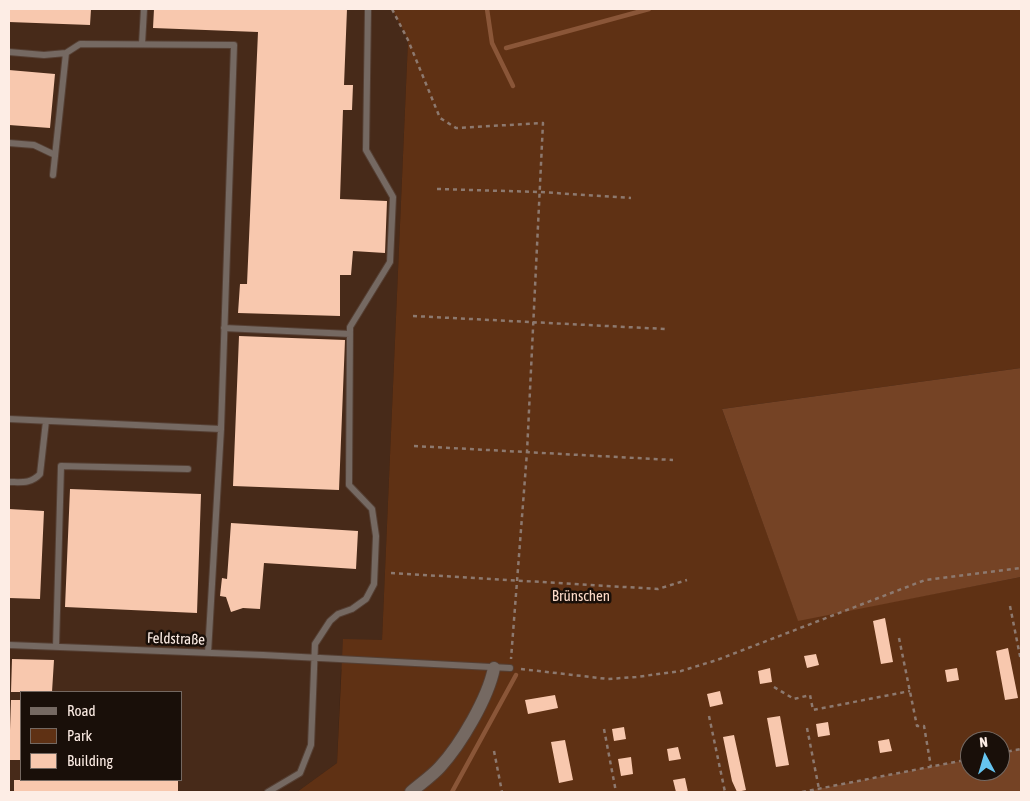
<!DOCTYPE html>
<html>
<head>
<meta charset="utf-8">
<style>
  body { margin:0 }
  #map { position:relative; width:1030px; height:801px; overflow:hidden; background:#3a2316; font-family:"Asap Condensed",sans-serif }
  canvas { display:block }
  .frame { position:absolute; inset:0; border:10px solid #fdede5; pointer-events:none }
  .legend { position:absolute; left:20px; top:691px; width:162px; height:90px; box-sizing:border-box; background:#190f09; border:1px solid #746861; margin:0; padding:6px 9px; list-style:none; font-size:15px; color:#fdede5 }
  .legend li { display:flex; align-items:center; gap:10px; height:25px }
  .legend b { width:25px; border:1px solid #746861 }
  .north { position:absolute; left:960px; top:731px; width:50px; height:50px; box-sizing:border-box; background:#190f09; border:1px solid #746861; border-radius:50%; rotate:354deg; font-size:14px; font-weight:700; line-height:20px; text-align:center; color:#fdede5 }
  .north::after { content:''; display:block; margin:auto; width:18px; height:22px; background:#66c4ef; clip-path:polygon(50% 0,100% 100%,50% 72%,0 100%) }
</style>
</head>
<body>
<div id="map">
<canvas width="1030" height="801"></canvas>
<div class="frame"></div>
<ul class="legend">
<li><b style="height:6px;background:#756962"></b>Road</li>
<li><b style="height:14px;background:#5f3114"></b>Park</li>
<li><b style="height:14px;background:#f8c8ae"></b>Building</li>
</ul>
<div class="north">N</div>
</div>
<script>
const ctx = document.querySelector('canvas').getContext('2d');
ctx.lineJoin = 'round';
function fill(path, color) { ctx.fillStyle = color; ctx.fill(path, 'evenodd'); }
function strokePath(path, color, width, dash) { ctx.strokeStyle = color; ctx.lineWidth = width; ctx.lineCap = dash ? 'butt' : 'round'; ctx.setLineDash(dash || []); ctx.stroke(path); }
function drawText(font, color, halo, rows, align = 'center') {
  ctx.font = font + ' "Asap Condensed",sans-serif'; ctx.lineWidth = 5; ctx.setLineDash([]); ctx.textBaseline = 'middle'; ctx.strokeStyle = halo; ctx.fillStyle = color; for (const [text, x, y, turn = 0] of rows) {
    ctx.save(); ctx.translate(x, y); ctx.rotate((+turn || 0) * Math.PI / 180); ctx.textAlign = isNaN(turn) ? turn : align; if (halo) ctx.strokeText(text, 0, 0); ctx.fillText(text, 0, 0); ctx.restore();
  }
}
fill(new Path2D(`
  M9 9H392L408 40 382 641 341 670 337 763 297 792H9ZM21 692H181V780H21Z`), '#472a19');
fill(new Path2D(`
  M392 9H1021V368L722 409 798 620 1021 577V749L1000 753V741H970V759L802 792H297L337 763 343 639 382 640 408 40Z`), '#5f3114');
fill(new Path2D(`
  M1021 368V577L798 621 722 409Z
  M1021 749V792H802L970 759V771H1000V753Z`), '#754325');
strokePath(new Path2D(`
  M487 9 492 43 513 86
  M506 48 649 9
  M452 792 516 675`), '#8a5638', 4.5);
fill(new Path2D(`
  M9 9H91L90 25 9 22Z
  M154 9H347L344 85H353L352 110H343L340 199 387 201 385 253 353 251 351 275H340V316L238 313 240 284H247L258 32 153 28Z
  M9 70 55 74 50 128 9 125Z
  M239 336 345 340 339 490 233 486Z
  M70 489 201 494 197 613 65 607Z
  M9 509 44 511 40 599 9 598Z
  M231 523 358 531 356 569 264 563 260 609 243 608 231 612 226 597 220 596 222 578 227 579Z
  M885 618 893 662 881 664 873 621Z
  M1008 648 1018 698 1005 700 996 651Z
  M816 654 819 665 807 668 804 656Z
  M12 659 54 660 52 692H11Z
  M770 668 772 682 760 684 758 671Z
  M957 668 959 680 947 682 945 670Z
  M720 691 723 704 710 707 707 694Z
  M555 695 558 708 528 714 525 700Z
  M11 700H21V760H9Z
  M780 716 789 765 776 767 767 718Z
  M828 722 830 735 818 737 816 724Z
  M624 727 626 739 614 741 612 729Z
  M734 735 746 790 737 792 732 781 723 737Z
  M889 739 892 751 880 753 878 741Z
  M565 740 573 780 559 783 551 742Z
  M678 747 681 759 669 761 667 749Z
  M631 757 633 774 621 776 618 759Z
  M685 778 688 792H676L673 780Z
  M14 780H178V792H14Z`), '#f8c8ae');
const service = new Path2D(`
  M142 44 144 9
  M9 52 44 55 66 53
  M9 143 34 145 55 155
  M53 175 66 53 80 44 234 45 221 429 208 653
  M224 328 350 334
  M9 419 221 429
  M9 482C21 482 31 484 40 474L46 421
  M9 645 263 655 510 668
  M56 647 61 466 188 469
  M268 792 300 773 311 745 315 644 330 621 338 614 352 609 366 599 374 584 376 536 372 509 349 485 350 327 390 262 393 197 366 150 368 9`);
const minor = new Path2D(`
  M411 792C420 784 432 776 440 767 461 744 488 698 494 668`);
strokePath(service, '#553f33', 8);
strokePath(minor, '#553f33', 14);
strokePath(new Path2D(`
  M392 9 408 40 440 118 456 128 543 123 527 452 511 659
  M437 189 540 192 631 198
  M413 316 665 329
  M414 446 673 460
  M391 573 658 589 687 580
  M1010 606 1021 661
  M899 638 917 726H924L931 767
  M521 669 608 679 636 677 681 671 717 660 925 580 1021 568
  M774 687 794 699 810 695 813 710 910 691
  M709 716 725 792
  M807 728 819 789
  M604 729 616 792
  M494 751 502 792
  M1000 753 1021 749
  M802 792 970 759`), '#8d796f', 2.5, [4, 4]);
strokePath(service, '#756962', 6);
strokePath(minor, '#756962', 12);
drawText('15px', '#fcdac8', '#190f09', [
  ["Brünschen",581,596]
]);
drawText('15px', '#fdede5', '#190f09', [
  ["Feldstraße",176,639,2]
]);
</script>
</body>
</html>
